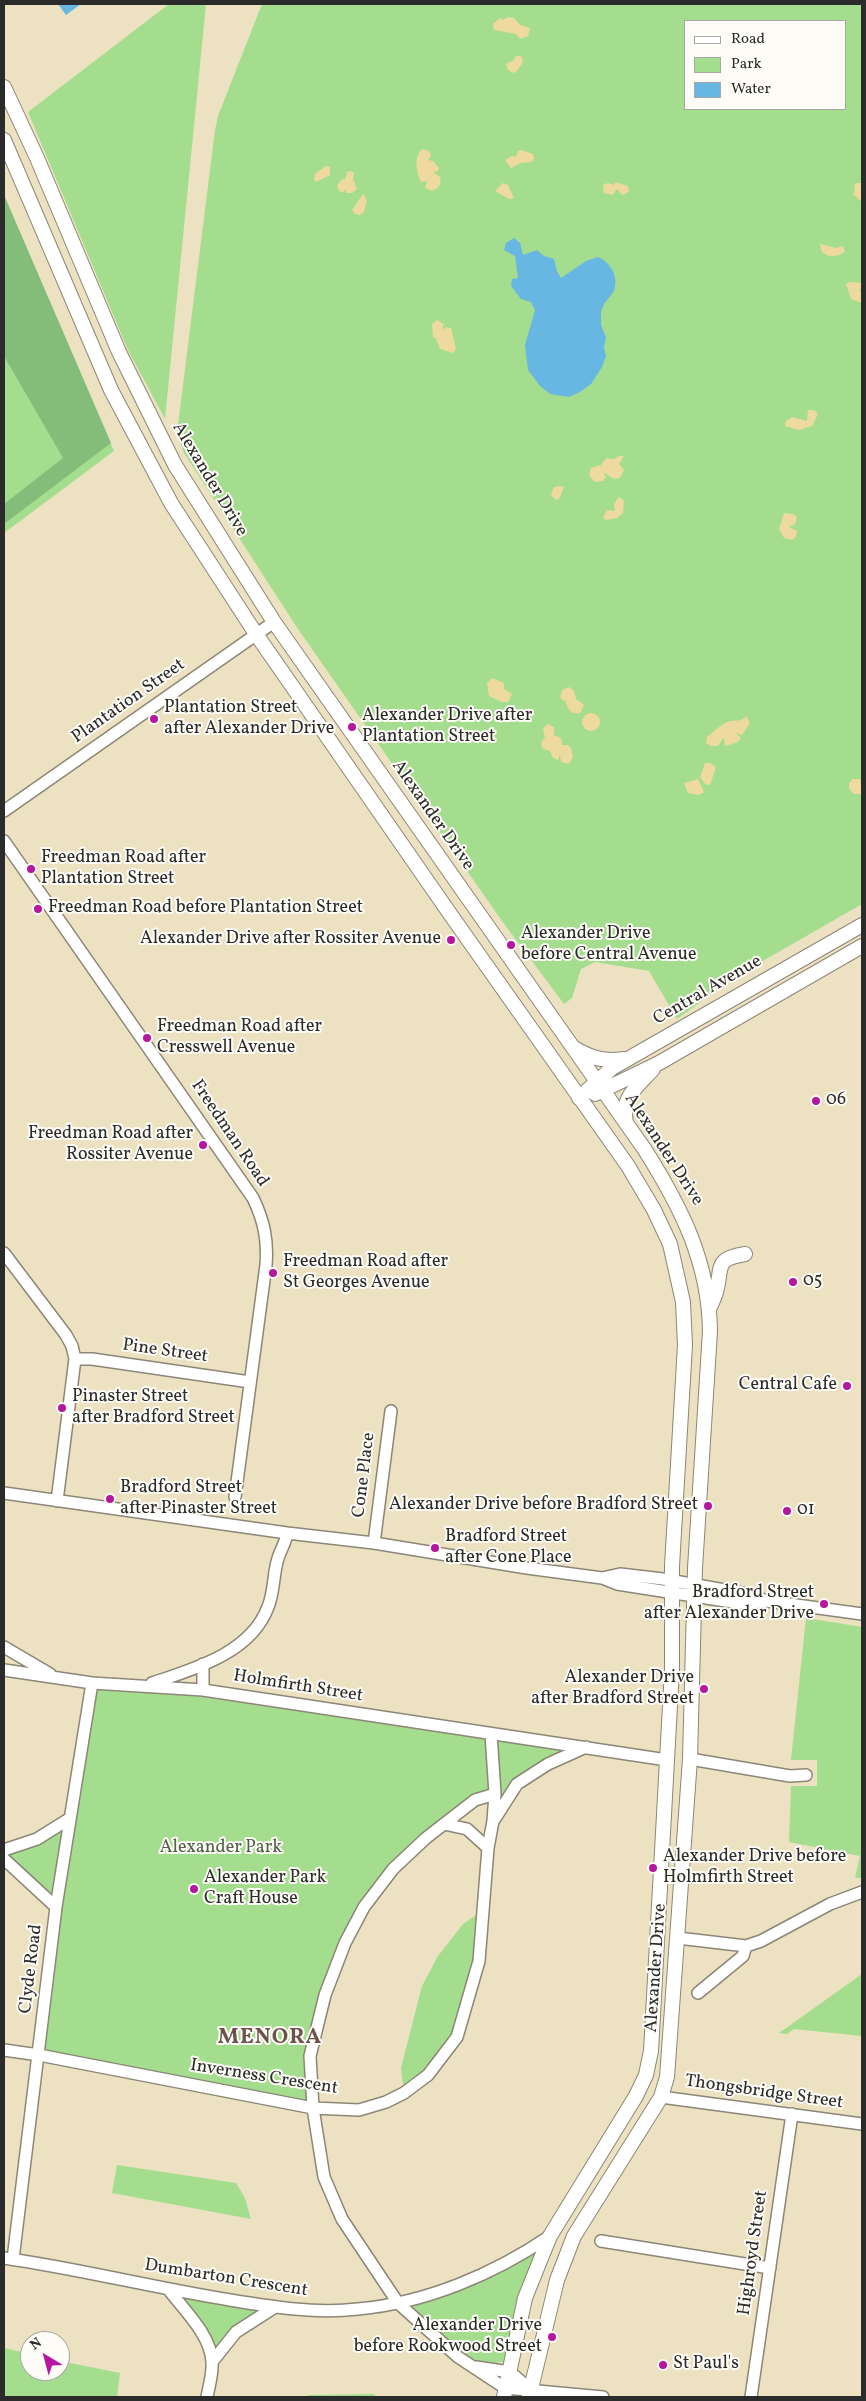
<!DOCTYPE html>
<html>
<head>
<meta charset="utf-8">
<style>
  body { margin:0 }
  #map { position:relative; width:866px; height:2401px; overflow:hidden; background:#ece1c1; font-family:Vollkorn,serif }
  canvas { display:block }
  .frame { position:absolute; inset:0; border:5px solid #2b2b2b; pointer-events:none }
  .legend { position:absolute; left:684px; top:20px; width:162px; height:90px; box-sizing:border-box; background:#fdfcf7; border:1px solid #a9a8a5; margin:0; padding:6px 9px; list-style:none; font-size:15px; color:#2b2b2b }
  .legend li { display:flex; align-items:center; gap:10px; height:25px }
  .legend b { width:25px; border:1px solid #a9a8a5 }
  .north { position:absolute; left:20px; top:2331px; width:50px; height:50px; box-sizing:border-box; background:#fdfcf7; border:1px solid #a9a8a5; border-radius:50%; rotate:323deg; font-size:14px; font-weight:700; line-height:20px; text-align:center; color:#2b2b2b }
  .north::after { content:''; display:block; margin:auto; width:18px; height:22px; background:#b5179e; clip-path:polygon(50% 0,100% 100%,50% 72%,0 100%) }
</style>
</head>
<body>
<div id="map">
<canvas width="866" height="2401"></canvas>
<div class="frame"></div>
<ul class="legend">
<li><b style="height:6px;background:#fff"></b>Road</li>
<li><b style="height:14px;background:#a5dd8f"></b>Park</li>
<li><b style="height:14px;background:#67b7e2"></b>Water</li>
</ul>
<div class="north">N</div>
</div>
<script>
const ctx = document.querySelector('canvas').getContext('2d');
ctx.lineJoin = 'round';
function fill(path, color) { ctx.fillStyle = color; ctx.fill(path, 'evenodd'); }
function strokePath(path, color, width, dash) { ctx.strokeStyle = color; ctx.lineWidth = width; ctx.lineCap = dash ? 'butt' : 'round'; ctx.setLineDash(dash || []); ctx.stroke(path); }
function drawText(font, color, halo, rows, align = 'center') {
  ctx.font = font + ' Vollkorn,serif'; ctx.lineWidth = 4; ctx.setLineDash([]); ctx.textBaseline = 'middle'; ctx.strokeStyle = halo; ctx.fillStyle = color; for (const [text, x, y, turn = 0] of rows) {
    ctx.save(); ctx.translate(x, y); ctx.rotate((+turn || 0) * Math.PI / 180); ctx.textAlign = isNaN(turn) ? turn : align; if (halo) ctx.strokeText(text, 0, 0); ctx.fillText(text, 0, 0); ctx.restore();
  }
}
fill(new Path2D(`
  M169 4H206L165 419 128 350 28 112Z
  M262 4H862V904L735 977 677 1019 649 971 595 962 581 969 572 998 564 1004 502 921 298 629 184 453 177 433 215 130 218 116ZM685 21H845V109H685Z
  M4 195 114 451 4 533Z
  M806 1618 862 1627V1878H855L860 1856 789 1842 791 1786H817V1760H791Z
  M92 1683 145 1685 586 1747 517 1784 493 1821 495 1794 475 1800 393 1869 344 1943 310 2056 313 2108 39 2055 56 1907 4 1859V1850L69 1819Z
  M482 1911 479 1961 457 2037 404 2093 401 2068 422 1986 438 1956 463 1924Z
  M862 1974V2036L794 2029 787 2034 779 2033Z
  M117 2165 236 2183 245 2198 251 2219 112 2193Z
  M550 2236 506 2361 475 2367 398 2303 459 2284Z
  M169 2290 275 2307 236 2332 212 2362 201 2331Z
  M4 2348 30 2354V2371H60V2361L120 2373 117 2397H4Z
  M374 2394 377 2397H305L308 2395Z`), '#a5dd8f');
fill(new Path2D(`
  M4 195 111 443 4 524V504L63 458 4 356Z`), '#84bc7a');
fill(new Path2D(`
  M508 17 514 18 520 25 530 28 528 36 520 39 516 34 494 30 493 24 500 18 503 20Z
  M516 56H521L523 62 517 71 513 73 508 70 506 64 514 60Z
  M422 149 429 151 431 156 428 160 433 161 439 168 438 171 433 172 439 176C443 183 439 188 432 191L425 188 427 181 421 182C417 173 413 158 422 149Z
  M521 150 533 154 534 160 531 162 520 163 511 168 505 160 512 156 516 157 518 151Z
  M326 166 330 167V175L316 182 314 179 315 174Z
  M351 171 354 173 353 179 357 189 352 193H347L345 189 344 192H340L337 186 342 179H345L347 172Z
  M615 182 628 186 629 192 622 195 617 189 613 195 604 193 603 185 608 183 614 185Z
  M503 183 508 185 514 198 509 199 495 191Z
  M857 183H862V202L853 194 855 190 854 185Z
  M363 194 367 200 364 212 360 215 355 214 352 210Z
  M820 244 836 248 843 246 845 252C837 257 829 258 822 252Z
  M850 282 861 283 862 286 859 291H862V303L851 299 846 284Z
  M437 320 444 324 442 330 446 327 451 328 456 349 453 353 440 349 436 339 433 337 432 324Z
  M808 410H814L818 414 812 426 799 430 785 426V422L792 417 807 421Z
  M619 456H624L619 464 624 470 620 478 614 479 603 472 606 477 603 481 595 482 589 475 591 468 601 465 606 458 614 459Z
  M560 486 564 487 559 499 556 500 551 495 554 487Z
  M619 497 624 501 623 513 617 518 605 520 603 517 607 510 615 511 614 504Z
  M784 513 793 514 797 517 795 524 789 527 797 531 796 537 792 540 784 538 779 529Z
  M492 678 504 683V689L512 694 508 702H502L489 696 487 683Z
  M569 687 574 691 576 699 584 705 580 713C572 715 567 709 566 702L560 698 562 690Z
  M582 722a9 9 0 1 1 18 0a9 9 0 1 1-18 0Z
  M746 716 750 723 742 735 735 732 741 738 738 742 725 746 724 737 718 746H711L706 743 707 737C714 732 720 725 727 722 734 719 741 723 746 716Z
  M547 724 554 727V735L561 738 562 745H568L571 748 573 757 569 764 561 762 560 755 558 760 553 758 550 751 542 748 541 743 545 737 543 729Z
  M705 763H710L716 767 710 785 705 784 700 777Z
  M698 779 704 792 699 795 688 793 684 783Z
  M853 779H860L862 794H854L849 789V783Z`), '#eeda9e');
fill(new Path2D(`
  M58 4H81L66 15Z
  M514 238 520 243 523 255 537 250 544 256 554 259 557 271 561 278 586 261 598 257C611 263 619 276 614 291L604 304 601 312V325L606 338 604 347 606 356 602 367 591 384 580 392 569 397 550 394 540 386 528 370 525 345 535 310 531 302 521 299 511 286 512 279 518 278 515 256 504 250 506 243Z`), '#67b7e2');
const minor = new Path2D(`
  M4 811 274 622
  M4 841 253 1198C264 1221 268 1240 266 1265L235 1497
  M4 1253 66 1335 72 1346 75 1359 57 1501
  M75 1359H92L250 1382
  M4 1493 287 1533 374 1543 527 1568 602 1578 617 1584 745 1604 767 1601
  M374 1543 391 1411
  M602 1578 620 1574 663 1579 747 1594 767 1601 862 1614
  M4 1647 50 1674
  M4 1670 92 1683 203 1690 667 1760
  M152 1683C194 1669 251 1653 268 1607 274 1593 273 1577 277 1562 279 1552 286 1543 287 1533
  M203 1690V1664
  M690 1759 790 1776 806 1775
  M495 1794 475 1800 426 1838 393 1869 364 1907 345 1943 325 1995 310 2056 313 2108 324 2177 342 2219 398 2303 458 2357 505 2388 603 2397
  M494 1820 517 1784 548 1764 586 1747
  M444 1824 467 1829 488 1848
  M4 1850 37 1839 69 1819
  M4 1859 56 1907
  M678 1938 746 1946 761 1941 830 1904 862 1892
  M698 1993 743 1956 746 1946
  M4 2050 39 2055 313 2108 359 2110 386 2102 404 2093 428 2075 457 2037 479 1961 488 1848 493 1821 495 1794 491 1734
  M661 2097 862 2124
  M601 2241 770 2268
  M4 2258C80 2269 155 2288 230 2300 273 2307 315 2314 358 2309 426 2303 494 2274 550 2236
  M13 2259 56 1907 92 1683
  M169 2290C184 2310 211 2335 212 2362 213 2373 209 2386 207 2397
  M212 2362 236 2332 275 2307
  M476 2367 510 2372 531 2390
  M751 2397 792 2114`);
const major = new Path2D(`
  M4 87 37 158 119 352 175 465 274 622 645 1150C681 1207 709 1262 710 1331L695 1568 690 1759 667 2077 661 2097 574 2236 557 2280 529 2397
  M4 140 111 390 171 503 256 634 448 911 628 1166 654 1210 670 1244 683 1302 685 1345 672 1566V1669L651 2051 646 2075 636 2096 550 2236 525 2298 504 2397
  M574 1048C591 1058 604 1062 624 1059
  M595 1094 659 1063 862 946
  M579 1098 612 1068 862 925
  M626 1123C621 1096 637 1087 653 1069
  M710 1307C712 1302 715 1297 716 1292 723 1268 713 1259 745 1254`);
strokePath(minor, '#8c8676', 14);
strokePath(major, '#8c8676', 16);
strokePath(minor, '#fff', 11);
strokePath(major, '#fff', 14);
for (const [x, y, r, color] of [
  [154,719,5,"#b5179e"],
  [352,727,5,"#b5179e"],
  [31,869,5,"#b5179e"],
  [38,909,5,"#b5179e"],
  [451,940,5,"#b5179e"],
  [511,945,5,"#b5179e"],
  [147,1038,5,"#b5179e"],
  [816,1101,5,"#b5179e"],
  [203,1145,5,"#b5179e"],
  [273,1273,5,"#b5179e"],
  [793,1282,5,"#b5179e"],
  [847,1386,5,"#b5179e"],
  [62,1408,5,"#b5179e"],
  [110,1499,5,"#b5179e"],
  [708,1506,5,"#b5179e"],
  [787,1511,5,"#b5179e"],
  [435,1548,5,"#b5179e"],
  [824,1604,5,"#b5179e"],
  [704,1689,5,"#b5179e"],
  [653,1868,5,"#b5179e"],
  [194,1889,5,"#b5179e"],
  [552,2337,5,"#b5179e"],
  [663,2365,5,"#b5179e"]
]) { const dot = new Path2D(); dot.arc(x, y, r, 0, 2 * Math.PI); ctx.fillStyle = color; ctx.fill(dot); strokePath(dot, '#fdfcf7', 2); }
drawText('18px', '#2b2b2b', '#fdfcf7', [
  ["Alexander Drive",209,480,59],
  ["Plantation Street",129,702,-35],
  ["Alexander Drive",432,816,55],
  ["Central Avenue",708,991,-30],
  ["Freedman Road",229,1134,56],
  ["Alexander Drive",663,1150,57],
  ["Pine Street",165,1352,8],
  ["Cone Place",365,1475,-83],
  ["Holmfirth Street",298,1687,9],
  ["Alexander Drive",657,1968,-86],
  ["Clyde Road",32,1969,-83],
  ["Inverness Crescent",264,2078,9],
  ["Thongsbridge Street",764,2093,8],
  ["Highroyd Street",754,2253,-82],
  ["Dumbarton Crescent",226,2279,9]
]);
drawText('18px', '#2b2b2b', '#fdfcf7', [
  ["Plantation Street",164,709],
  ["after Alexander Drive",164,730],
  ["Alexander Drive after",362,717],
  ["Plantation Street",362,738],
  ["Freedman Road after",41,859],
  ["Plantation Street",41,880],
  ["Freedman Road before Plantation Street",48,909],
  ["Alexander Drive",521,935],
  ["before Central Avenue",521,956],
  ["Alexander Drive after Rossiter Avenue",441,940,"right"],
  ["Freedman Road after",157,1028],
  ["Cresswell Avenue",157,1049],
  ["06",826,1101],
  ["Freedman Road after",193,1135,"right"],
  ["Rossiter Avenue",193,1156,"right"],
  ["Freedman Road after",283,1263],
  ["St Georges Avenue",283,1284],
  ["05",803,1282],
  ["Central Cafe",837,1386,"right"],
  ["Pinaster Street",72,1398],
  ["after Bradford Street",72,1419],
  ["Bradford Street",120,1489],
  ["after Pinaster Street",120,1510],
  ["Alexander Drive before Bradford Street",698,1506,"right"],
  ["01",797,1511],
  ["Bradford Street",445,1538],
  ["after Cone Place",445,1559],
  ["Bradford Street",814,1594,"right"],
  ["after Alexander Drive",814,1615,"right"],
  ["Alexander Drive",694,1679,"right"],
  ["after Bradford Street",694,1700,"right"],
  ["Alexander Drive before",663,1858],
  ["Holmfirth Street",663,1879],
  ["Alexander Park",204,1879],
  ["Craft House",204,1900],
  ["Alexander Drive",542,2327,"right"],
  ["before Rookwood Street",542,2348,"right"],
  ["St Paul's",673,2365]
], 'left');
drawText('18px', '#506049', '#fdfcf7', [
  ["Alexander Park",221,1849]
]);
ctx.letterSpacing = '1px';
drawText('bold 22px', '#6e504c', '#fdfcf7', [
  ["MENORA",270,2039]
]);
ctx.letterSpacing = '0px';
</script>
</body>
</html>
